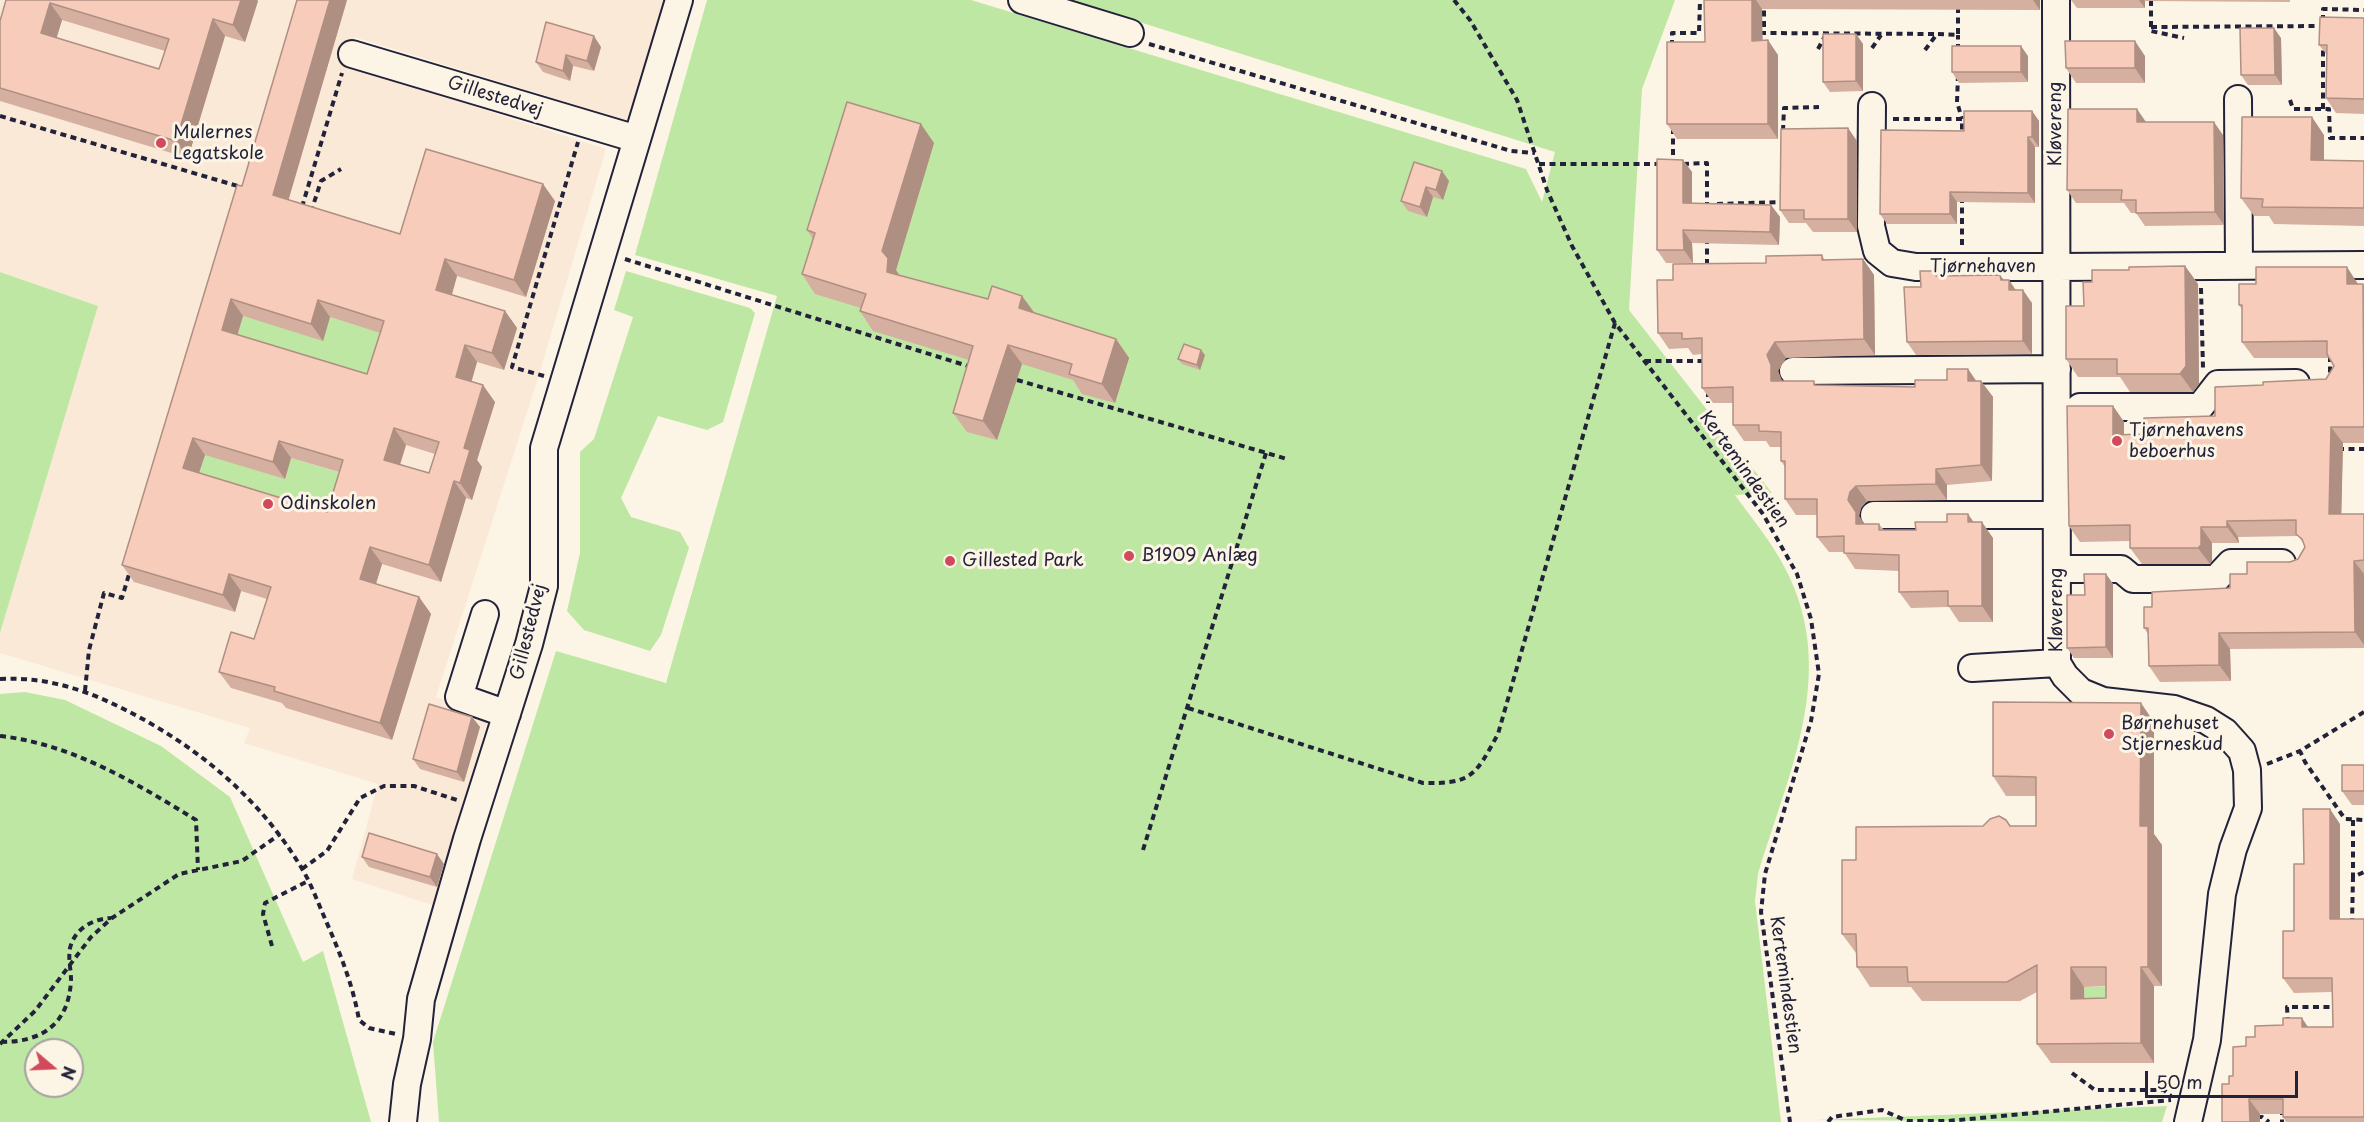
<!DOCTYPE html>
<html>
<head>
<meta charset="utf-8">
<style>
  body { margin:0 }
  #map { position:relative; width:2364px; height:1122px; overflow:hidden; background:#fcf5e5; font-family:"Playpen Sans",sans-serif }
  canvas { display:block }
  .north { position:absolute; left:24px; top:1038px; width:60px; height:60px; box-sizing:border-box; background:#fcf5e5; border:2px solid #a5a1a1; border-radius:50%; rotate:109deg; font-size:16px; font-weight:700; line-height:24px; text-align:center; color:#22223b }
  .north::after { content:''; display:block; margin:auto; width:21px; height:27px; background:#d1495b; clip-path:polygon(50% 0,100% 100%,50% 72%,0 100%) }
  .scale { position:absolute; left:2145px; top:1071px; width:153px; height:27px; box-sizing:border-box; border:3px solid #22223b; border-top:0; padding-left:8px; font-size:18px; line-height:21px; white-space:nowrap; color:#22223b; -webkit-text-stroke:4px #fcf5e5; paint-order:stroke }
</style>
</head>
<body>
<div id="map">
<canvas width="2364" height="1122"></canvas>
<div class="north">N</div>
<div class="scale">50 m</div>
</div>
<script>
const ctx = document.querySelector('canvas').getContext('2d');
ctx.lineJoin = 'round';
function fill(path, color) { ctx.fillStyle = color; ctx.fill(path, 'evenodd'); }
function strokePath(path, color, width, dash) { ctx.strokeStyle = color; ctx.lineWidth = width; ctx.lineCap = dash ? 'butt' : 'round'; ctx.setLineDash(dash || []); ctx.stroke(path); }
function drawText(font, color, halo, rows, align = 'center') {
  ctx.font = font + ' "Playpen Sans",sans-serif'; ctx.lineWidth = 6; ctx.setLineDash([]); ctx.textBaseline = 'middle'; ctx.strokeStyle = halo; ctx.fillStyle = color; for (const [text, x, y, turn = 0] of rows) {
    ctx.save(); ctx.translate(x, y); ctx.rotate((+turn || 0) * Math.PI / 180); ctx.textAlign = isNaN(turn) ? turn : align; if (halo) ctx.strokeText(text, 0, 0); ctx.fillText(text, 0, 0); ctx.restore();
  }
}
fill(new Path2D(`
  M0 0H668L632 122 354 37 345 65 606 149 539 375 436 697 489 715 435 906 352 879 378 784 244 743 250 728 0 653V633L98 306 0 272Z`), '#fbe9d8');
fill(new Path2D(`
  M707 0H971L1526 169 1542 202 1555 152 1069 0H1675L1642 89 1629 310 1772 493 1735 495C1750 516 1767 536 1780 559 1842 665 1790 768 1758 874L1755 901 1781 1122H439L433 1042 556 651 666 683 777 296 635 255Z
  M626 271 750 308 755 313 723 422 707 430 658 416 621 498 631 517 680 532 689 548 661 635 650 651 584 630 567 611 580 553V452L594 439 633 317 614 310Z
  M0 272 98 306 0 633Z
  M243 316 322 340 330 317 396 338 379 391 234 347Z
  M205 455 291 458 355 477 339 529 195 485Z
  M25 692 65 700 161 746 230 797 303 962 323 951 371 1122H0V694ZM36 1050H72V1086H36Z
  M2120 986V1018H2085L2084 987Z
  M2167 1106 2162 1122 1816 1120Z`), '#bee7a3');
const minor = new Path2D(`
  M1022 0 1130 33
  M2056 0 2057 663 2065 676 2081 692 2103 701 2174 709 2206 720 2225 732 2242 751 2247 770 2248 808 2233 849 2222 894 2207 1040 2188 1122
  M352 54 637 139
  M2238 99 2239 266
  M1872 106 1871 226 1877 251 1892 263 1916 267H2057L2364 265
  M1793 371 2057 369
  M2080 407H2200L2218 384 2296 383
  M1874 515H2058
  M2057 569H2121L2133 579H2216L2231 563H2282
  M485 614 459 697 507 714
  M1972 668 2057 663
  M403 1122 407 1084 417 1039 421 999 467 839 529 644 544 586V448L679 0`);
strokePath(minor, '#22223b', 30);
strokePath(new Path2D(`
  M1454 0 1470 20 1517 100 1547 190 1572 246 1615 323 1763 514 1797 574 1811 619 1819 674 1811 721 1765 874 1761 912 1790 1122
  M1764 0V33
  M2151 0V31L2184 38
  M2323 21V9L2364 10
  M2151 27 2322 26
  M1760 33 1937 34
  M1149 44 1511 151 1535 153
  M1672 46V33H1699L1700 0
  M1872 48 1881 35
  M1818 49 1825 36
  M1925 50 1937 34 1958 35V0
  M1958 50V35
  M1958 75 1957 102 1962 119
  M2290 100 2293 109H2329L2330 138H2364
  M2323 109V47
  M0 116 241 187
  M1893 119H1962V134
  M1673 128V163
  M1783 131 1784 108 1819 107
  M1539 164H1660
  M1683 164 1707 163V207
  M1717 204 1782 202
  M302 207 342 73
  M311 212 321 181 341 169
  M1707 238V267
  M1962 245V199
  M625 259 971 367
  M2201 288 2203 368
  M2330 356V375
  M1645 361H1707
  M544 376 512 367 578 142
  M1017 380 1287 459
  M1708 391V403
  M2338 449H2364
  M0 679C50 676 95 693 139 717 205 753 261 801 301 867 311 883 318 903 326 921 340 953 353 985 359 1020L369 1028 396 1034
  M85 691 89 650 104 593 122 598 130 571
  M1188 708 1423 783C1472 784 1475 776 1498 734L1615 323
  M2364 712 2300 751 2305 762 2345 819 2364 820
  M0 736C72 744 136 783 196 820L198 870
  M2267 764 2300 751
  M2353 820V877
  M1143 850 1266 453
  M302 869 327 851 360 798 384 786H414L457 800
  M2352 924 2353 877 2364 872
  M272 946 263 914 265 903 308 881
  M2288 1023 2287 1007H2336
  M1 1042C42 1042 69 1024 71 980 71 970 68 958 70 948 75 928 93 919 111 918
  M0 1044 35 1011 91 937 112 918 179 874 242 861 280 834
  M2072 1073 2095 1090H2164L2171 1096
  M2282 1109V1122
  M2257 1117H2262L2269 1122
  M1828 1122 1832 1117 1882 1110 1907 1121H1948L2171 1100`), '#22223b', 4, [6, 4.5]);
strokePath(minor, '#fcf5e5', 26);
fill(new Path2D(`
  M6 0H257L258 1 245 42 225 36 188 158 0 101V21ZM62 20 165 51 159 69 56 38Z
  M347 0 288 200 400 234 555 201 526 297 457 276 452 295 505 311 517 328 504 370 477 362 471 382 495 402 477 460 482 467 472 500 466 498 441 582 382 564 376 584 419 597 431 614 392 740 286 708 282 703 231 688 219 672 254 639 267 599 241 591 235 612 134 582 122 565 242 186ZM243 316 323 341 330 317 380 333 367 374 237 334ZM406 445 435 454 429 473 400 465ZM205 455 285 479 291 458 339 472 327 512 199 473Z
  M1704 0H2040V10L1762 9V41L1778 55V139H1677L1667 124 1705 42Z
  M2071 0H2290V2L2145 1V8H2077Z
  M2364 18V114L2336 113 2326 98 2327 55 2319 45Z
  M1856 34 1863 44V91L1830 92 1823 82Z
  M2281 38 2282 85H2248L2241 75Z
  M601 47 594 71 573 66 570 81 543 72 536 62Z
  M2028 56V82L1959 83 1952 72Z
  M2145 56V83H2076L2066 68Z
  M2032 111 2039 121V147H2035V203L1957 202V224H1887L1880 214 1964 131Z
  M2146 122 2223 135 2224 225 2145 226 2136 213H2131L2124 203H2076L2067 190Z
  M2324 135V160L2364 161V226L2274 224 2269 216H2254L2241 198Z
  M1857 141V232H1813L1806 223H1789L1780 210Z
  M934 143 896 270 899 275 988 299 1022 296 1034 313 1116 339 1129 358 1115 403 1082 394 1073 380 1022 364 997 440 967 432 953 413 969 360 873 331 860 311 861 308 815 294 802 274 813 239 807 230Z
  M1683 160 1692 172V203L1771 205 1780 217 1779 245 1692 243 1693 263H1666L1657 250Z
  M1414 162 1449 181 1443 200 1433 197 1427 217 1408 211 1401 201Z
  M1822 255 1825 260 1863 259 1874 275 1875 355 1786 358 1778 371 1782 381 1818 385 1915 387 1947 380 1968 369 1976 381H1981L1993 397 1992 481 1947 485V500L1867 501 1861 508 1859 516 1864 524H1879L1884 530H1916L1947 522 1968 514 1973 522 1993 538V622H1959L1949 607 1911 608 1899 592V571L1855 569 1844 552H1829L1817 537V515H1796L1785 499V467L1781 461V447H1770L1766 441H1744L1733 425V403H1713L1702 388V354L1693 355 1688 348 1669 349 1658 333 1673 280 1766 263Z
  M2185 266 2198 284 2199 384 2193 392H2130L2120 377H2078L2066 359 2092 282 2129 270Z
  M1939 276 2009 280 2016 290 2032 303V354L1916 355 1907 342 1921 287Z
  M2358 284H2363L2364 285V443H2343L2341 514H2364V648L2230 649 2231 681 2160 682 2149 666 2148 634 2144 628 2152 607 2230 588 2247 574 2298 559 2305 547 2304 544 2298 536 2238 537 2239 543H2212V561L2210 564H2142L2130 548V541L2080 542 2069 526 2113 406 2124 422V435L2144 434 2215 416 2263 385 2326 379 2334 366 2329 358H2254L2242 342V309L2239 305Z
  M1205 355 1200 370 1182 364 1178 359Z
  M2106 574 2113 584V658H2074L2067 648 2085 595Z
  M472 717 480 727 464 782 420 769 413 759Z
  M2154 722V834L2162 845V986H2154V1063H2051L2037 1044V992L2020 1001H1922L1911 987H1870L1857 967 1856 953 1842 934 1856 860 2006 820 2011 826H2036V796H2006L1993 776ZM2106 986V998L2084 999V987Z
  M2364 765V805H2352L2342 791Z
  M2340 824V919H2364V1122H2286L2283 1117V1114H2260V1122H2222L2229 1084 2246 1046 2255 1037 2308 1027H2333L2332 992 2294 993 2283 978 2294 931 2304 864Z
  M362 857 444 864 437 887 369 867Z`), '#d5afa0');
fill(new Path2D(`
  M241 0H257L258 1 245 42 233 25Z
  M330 0H347L285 212 273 195Z
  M1752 0H1756L1762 9 1763 55 1752 41Z
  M2033 0H2040V10Z
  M2139 0H2144L2145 1V8Z
  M50 3 62 20 53 50 41 33Z
  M213 19 225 36 188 158 176 141Z
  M2274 28 2281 38 2282 85 2275 75Z
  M1856 34 1863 44V91L1856 81Z
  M594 36 601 47 594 71 587 61Z
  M1768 40 1778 55V139L1768 124Z
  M2135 41 2145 56V83L2135 68Z
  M2021 46 2028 56V82L2021 72Z
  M566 55 573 66 570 81 563 71Z
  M2137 109 2146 122H2137Z
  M2032 111 2039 121V147L2032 137Z
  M2312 117 2324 135V178L2311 160Z
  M2214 122 2223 135 2224 225 2215 212Z
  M921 124 934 143 896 270 901 278 887 272 882 251Z
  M1848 128 1857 141V232L1848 219Z
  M2028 137 2035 147V203L2028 193Z
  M1683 160 1692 172V216L1683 203Z
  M1442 171 1449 181 1443 200 1436 190Z
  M543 184 555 201 526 297 514 280Z
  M1426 187 1433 197 1427 217 1420 207Z
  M1950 192 1957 202V224L1950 214Z
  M1771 205 1780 217 1779 245 1770 232Z
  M1683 230 1692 243 1693 263 1684 250Z
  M445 259 457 276 448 307 436 290Z
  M1863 259 1874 275 1875 355 1864 339Z
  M2185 266 2198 284 2199 384 2193 392 2180 374Z
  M2347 267 2358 284H2347Z
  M2000 275 2009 287V280L2018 294V304L2001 280Z
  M2023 290 2032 303V354L2023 341Z
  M1022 296 1036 315 1019 308Z
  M231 299 243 316 234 347 222 330Z
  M318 300 330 317 323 341 311 324Z
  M505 311 517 328 504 370 492 353Z
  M1116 339 1129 358 1115 403 1102 384Z
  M1775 342 1786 358 1778 371 1782 381H1771L1767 355Z
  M465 345 477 362 468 394 456 377Z
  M1008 345 1022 364 997 440 983 421Z
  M1201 350 1205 355 1200 370 1197 365Z
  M1968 369 1979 385 1968 381Z
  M1981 381 1993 397 1992 481 1981 465Z
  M483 385 495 402 477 460 482 467 472 500 460 483 464 448Z
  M2113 406 2124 422V451L2113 435Z
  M2331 427 2343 443 2341 531 2329 514Z
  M394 428 406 445 396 477 384 460Z
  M193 438 205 455 195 485 183 468Z
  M279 441 291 458 285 479 273 462Z
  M1936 469 1947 485V500L1936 484Z
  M454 481 466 498 441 582 429 565Z
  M1856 486 1867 501 1861 508 1859 516 1867 528 1856 524 1848 500 1850 492Z
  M1968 514 1979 530 1968 522Z
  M2227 521 2238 537 2239 543 2227 527Z
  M1982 522 1993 538V622L1982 606Z
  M2201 527 2212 543V561L2210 564 2198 548Z
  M370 547 382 564 372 596 360 579Z
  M2354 561 2364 574V645L2355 632Z
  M229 574 241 591 235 612 223 595Z
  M2106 574 2113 584V658L2106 647Z
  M419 597 431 614 392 740 380 723Z
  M2219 633 2230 649 2231 681 2219 665Z
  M2141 703 2154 722V834L2162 845V986L2148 967 2140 826Z
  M472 717 480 727 464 782 457 772Z
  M2330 809 2340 824V934L2330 919Z
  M437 854 444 864 437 887 430 877Z
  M2071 967 2084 987 2085 1018 2071 999Z
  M2141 967 2154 986V1063L2141 1043Z
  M2302 1018 2312 1033 2302 1027Z
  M2249 1099 2260 1114V1122H2250Z`), '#ae8f82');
const building = new Path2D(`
  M6 0H241L233 25 213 19 176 141 0 88V21ZM50 3 169 39 159 69 41 33Z
  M297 0H330L273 195 400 234 426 149 543 184 514 280 445 259 436 290 505 311 492 353 465 345 456 377 483 385 464 448 470 450 460 483 454 481 429 565 370 547 360 579 419 597 380 723 274 691 275 687 219 672 231 632 254 639 271 587 229 574 223 595 122 565 237 185 242 186ZM231 299 311 324 318 300 384 321 367 374 222 330ZM394 428 439 442 429 473 384 460ZM193 438 273 462 279 441 343 460 327 512 183 468Z
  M1704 0H1752V41L1768 40V124H1667V42H1705Z
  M2320 17 2364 18V99L2326 98 2327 45H2319Z
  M546 22 594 36 587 61 566 55 563 71 536 62Z
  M2240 28H2274L2275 75H2241Z
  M1823 34H1856V81L1823 82Z
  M2065 41H2135V68H2066Z
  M1952 46H2021V72H1952Z
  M847 102 921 124 882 251 888 258 887 272 988 299 992 286 1022 296 1019 308 1116 339 1102 384 1069 374 1072 364 1008 345 983 421 953 413 973 346 860 311 866 294 802 274 815 233 807 230Z
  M2068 109H2137V122H2214L2215 212 2136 213V200H2121L2122 190H2067Z
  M1964 111H2032V137H2028V193L1950 192V214H1880L1881 130 1964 131Z
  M2242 117H2312L2311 160 2364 161V208L2262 207 2263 199 2241 198Z
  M1848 128V219H1804V210H1780L1781 129Z
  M1657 159 1683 160V203L1771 205 1770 232 1683 230 1684 250H1657Z
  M1414 162 1442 171 1436 190 1426 187 1420 207 1401 201Z
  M1822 255V260L1863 259 1864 339 1775 342 1767 355 1771 365V381H1814V385L1915 387V380H1947V369H1968V381H1981V465L1936 469V484L1856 486 1850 492 1848 500 1856 512V524H1879V530H1916L1915 522H1947V514H1968V522H1982V606H1948V591L1899 592V555L1844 553V536L1817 537V499H1785V461H1781V432L1759 431V425H1733V387L1702 388V338L1682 339V333H1658L1657 280H1673V264L1766 263V256Z
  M2185 266 2186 366 2180 374H2117V359H2066V306H2084L2083 282H2092V270H2129V267Z
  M2256 267H2347V284H2363L2364 427H2331L2329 514H2364V560L2354 561 2355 632 2219 633V665L2149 666 2148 628H2144V607H2152V592L2230 588V574H2247V562H2290L2298 559 2305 547 2302 539 2296 534V520L2227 521V527H2201V545L2198 548H2130V525L2069 526 2067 406H2113V435L2144 434V418L2215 416V387L2263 385V382L2326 379 2334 366 2327 354V341L2242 342V305H2239V284H2256Z
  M1920 271H1936V276L2000 275 2001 280H2009V290H2023V341L1907 342 1904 287H1921Z
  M1184 344 1201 350 1197 365 1178 359Z
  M2084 574H2106V647L2067 648V595H2085Z
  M1993 702 2141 703 2140 826H2148V967H2141V1043L2037 1044V965L2007 982H1908L1907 967H1857L1856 934H1842V860H1856V827L1983 826 1990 819 1999 816 2006 820 2010 826H2036V777L1993 776ZM2071 967H2106V998L2071 999Z
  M429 704 472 717 457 772 413 759Z
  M2342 765H2364V791H2342Z
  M2303 809H2330V919H2364V1117H2283V1099H2249L2250 1122H2222V1084H2229V1076H2233V1047L2246 1046V1037H2255V1026L2283 1025V1018H2302V1027H2333L2332 978H2283V931H2294V864H2304Z
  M369 833 437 854 430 877 362 857Z`);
fill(building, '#f8ccba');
strokePath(building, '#ae8f82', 1.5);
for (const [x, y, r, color] of [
  [161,143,6,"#d1495b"],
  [2117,441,6,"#d1495b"],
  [268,504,6,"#d1495b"],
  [1129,556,6,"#d1495b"],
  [950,561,6,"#d1495b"],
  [2109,734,6,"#d1495b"]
]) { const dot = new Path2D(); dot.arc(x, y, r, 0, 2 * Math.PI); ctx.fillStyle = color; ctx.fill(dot); strokePath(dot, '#fcf5e5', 2); }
drawText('18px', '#22223b', '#fcf5e5', [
  ["Gillestedvej",495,97,17],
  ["Kløvereng",2056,124,-90],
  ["Tjørnehaven",1983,267],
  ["Kertemindestien",1744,470,54],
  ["Kløvereng",2057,610,-90],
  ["Gillestedvej",529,632,-76],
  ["Kertemindestien",1785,985,82]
]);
drawText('18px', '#22223b', '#fcf5e5', [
  ["Mulernes",173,133],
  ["Legatskole",173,154],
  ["Tjørnehavens",2129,431],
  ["beboerhus",2129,452],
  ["Odinskolen",280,504],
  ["B1909 Anlæg",1141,556],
  ["Gillested Park",962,561],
  ["Børnehuset",2121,724],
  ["Stjerneskud",2121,745]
], 'left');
</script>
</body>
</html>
